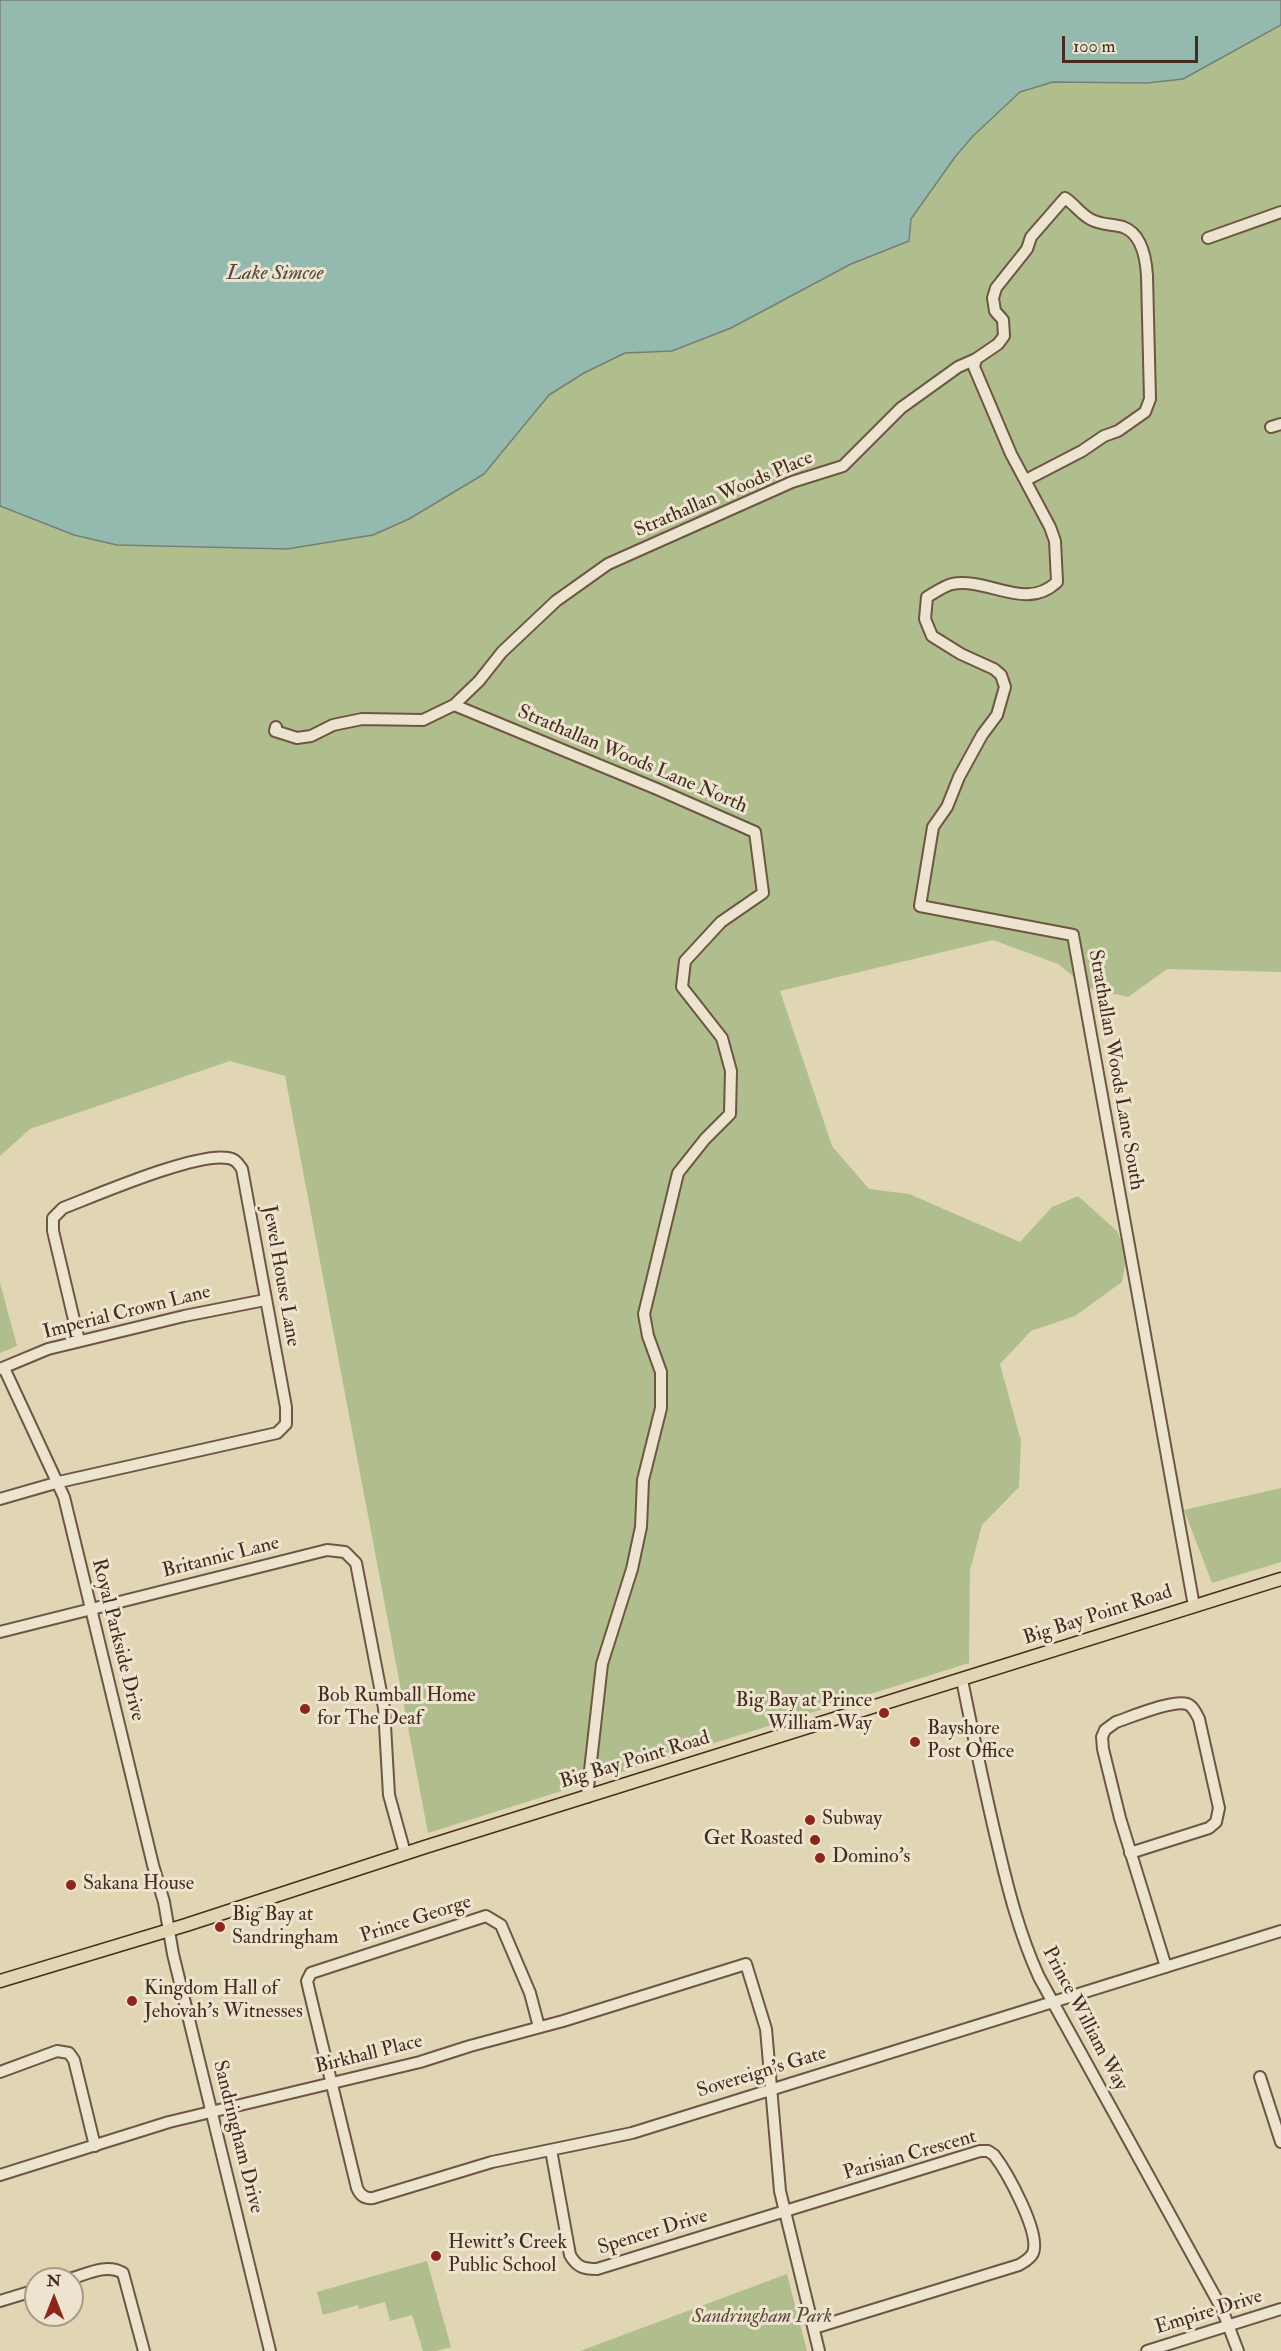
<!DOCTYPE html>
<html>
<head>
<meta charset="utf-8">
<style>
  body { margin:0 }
  #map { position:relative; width:1281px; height:2351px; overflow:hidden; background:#e1d6b3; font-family:"IM FELL Double Pica",serif }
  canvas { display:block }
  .north { position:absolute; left:24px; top:2267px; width:60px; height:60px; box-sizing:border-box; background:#ece4ce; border:2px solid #aa9a88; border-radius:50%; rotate:0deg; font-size:16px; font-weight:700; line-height:24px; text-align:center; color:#462b1f }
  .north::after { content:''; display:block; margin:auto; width:21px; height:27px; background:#8f2418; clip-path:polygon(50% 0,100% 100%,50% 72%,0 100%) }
  .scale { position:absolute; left:1062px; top:36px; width:136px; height:27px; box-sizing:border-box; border:3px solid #462b1f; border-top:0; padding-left:8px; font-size:18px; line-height:21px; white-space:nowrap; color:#462b1f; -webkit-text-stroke:4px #ece4ce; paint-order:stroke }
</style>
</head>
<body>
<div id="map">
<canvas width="1281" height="2351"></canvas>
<div class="north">N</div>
<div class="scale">100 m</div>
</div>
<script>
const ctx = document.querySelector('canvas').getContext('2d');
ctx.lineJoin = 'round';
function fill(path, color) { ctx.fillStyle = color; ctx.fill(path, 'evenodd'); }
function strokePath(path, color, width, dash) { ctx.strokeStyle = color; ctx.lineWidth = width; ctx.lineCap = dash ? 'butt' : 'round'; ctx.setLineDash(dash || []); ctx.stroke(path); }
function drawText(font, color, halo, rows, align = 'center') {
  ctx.font = font + ' "IM FELL Double Pica",serif'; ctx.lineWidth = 6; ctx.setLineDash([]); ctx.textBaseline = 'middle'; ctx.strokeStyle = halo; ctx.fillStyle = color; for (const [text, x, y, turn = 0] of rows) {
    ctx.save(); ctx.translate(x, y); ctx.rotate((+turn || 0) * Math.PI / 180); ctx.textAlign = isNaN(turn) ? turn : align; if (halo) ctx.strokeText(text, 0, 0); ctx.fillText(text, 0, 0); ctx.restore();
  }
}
fill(new Path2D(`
  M1281 25V972L1167 969 1128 997 1087 988 1058 964 993 940 780 991 832 1146 869 1189 909 1194 1020 1242 1052 1207 1078 1196 1117 1231 1127 1254 1122 1282 1075 1316 1031 1331 1000 1364 1021 1441 1019 1487 982 1525 970 1570 969 1663 428 1833 285 1076 230 1061 30 1129 0 1156V506L74 535H373L409 519 484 474 549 395 584 373 625 353 672 351 851 264 908 241 911 220 955 157 973 136 1020 92 1053 82 1147 83 1183 79Z
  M0 1283 17 1346 0 1353Z
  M1281 1488V1562L1212 1583 1184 1510Z
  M427 2261 451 2347 436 2351H423L412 2315 390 2321 385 2302 359 2309 358 2305 323 2315 317 2292Z
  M787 2274 807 2351H580Z`), '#b0be8e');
const water = new Path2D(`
  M0 0H1281V25L1183 79 1147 83 1053 82 1020 92 973 136 955 157 911 219 909 241 851 264 731 328 672 351 625 353 584 373 549 395 484 474 409 519 373 535 287 549 117 545 74 535 0 506Z`);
fill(water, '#94b9ae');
strokePath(water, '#758075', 1.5);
const minor = new Path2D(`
  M1208 238 1281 212
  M976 359 974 367 1011 454 1050 527 1055 541 1057 582C1025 612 989 577 952 584 944 586 934 593 927 597L925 619 932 636 961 654 994 669 1001 675 1005 687 997 715 982 735 959 777 947 807 933 827 920 906 1073 935 1194 1606
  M1271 427 1281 424
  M454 705 657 789 755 832 763 893 721 922 685 961 682 987 722 1038 731 1071 730 1114 705 1139 678 1173 644 1314 648 1336 661 1372V1408L643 1480 641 1527 632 1569 602 1664 587 1797
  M276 727 275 731 297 738 311 736 333 725 362 719 423 720 454 705 479 681 502 652 556 601 608 564 792 482 843 466 901 408 958 367 976 359 998 344 1004 336 1003 320 995 311 993 298 996 288 1027 249 1031 237 1065 198C1074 204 1081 214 1090 219 1100 225 1112 224 1123 227 1142 234 1146 258 1147 276L1150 399 1145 412 1118 431 1104 436 1082 451 1026 480
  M4 1368 64 1497 153 1865 164 1902 173 1954 270 2351
  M0 1369 48 1349 184 1316 265 1300
  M0 1499 59 1482 277 1433 286 1424V1407L242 1169C238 1163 235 1159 228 1158 196 1152 97 1195 63 1208L53 1218V1231L79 1341
  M0 1632 327 1550 345 1552 356 1563 384 1708 389 1795 405 1853
  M962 1680C973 1734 984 1788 997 1842 1008 1889 1019 1933 1039 1977L1222 2309 1238 2351
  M1130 1853 1209 1828 1216 1822 1219 1808 1199 1719C1196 1713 1193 1706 1187 1704 1173 1699 1131 1717 1116 1722L1105 1730 1102 1737 1103 1749 1120 1818 1166 1967
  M539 2027 530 1993 501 1925 486 1916 311 1973 307 1981 309 1990 357 2188C360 2195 365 2199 373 2198L492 2162 632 2133 1281 1931
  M0 2072 57 2051 69 2053 74 2060 95 2146
  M1260 2077 1281 2142
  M551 2150 570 2255C577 2267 583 2269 597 2269L980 2151H988L994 2155C1007 2172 1041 2233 1033 2253 1030 2259 1024 2262 1019 2265L814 2328
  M0 2175 169 2122 420 2062 470 2046 563 2021 746 1964 766 2029 780 2191 819 2351
  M70 2279C87 2274 107 2263 123 2273L144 2351
  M0 2301 36 2290
  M1147 2351 1281 2309`);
const major = new Path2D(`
  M0 1981 186 1925 425 1847 1281 1579`);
strokePath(minor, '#6d5644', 14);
strokePath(major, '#462b1f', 15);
strokePath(minor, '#ece4ce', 10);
strokePath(major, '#e1d6b3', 12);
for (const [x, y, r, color] of [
  [305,1709,6,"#8f2418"],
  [884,1713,6,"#8f2418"],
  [915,1742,6,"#8f2418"],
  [810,1820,6,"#8f2418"],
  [815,1840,6,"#8f2418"],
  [820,1858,6,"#8f2418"],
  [71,1885,6,"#8f2418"],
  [220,1927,6,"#8f2418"],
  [132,2001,6,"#8f2418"],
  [436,2256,6,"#8f2418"]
]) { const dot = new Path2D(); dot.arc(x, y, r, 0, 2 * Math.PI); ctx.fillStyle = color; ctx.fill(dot); strokePath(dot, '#ece4ce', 2); }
drawText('20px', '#462b1f', '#ece4ce', [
  ["Strathallan Woods Place",724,495,-23],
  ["Strathallan Woods Lane North",632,760,23],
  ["Strathallan Woods Lane South",1115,1070,80],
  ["Jewel House Lane",280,1276,80],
  ["Imperial Crown Lane",127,1313,-14],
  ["Britannic Lane",221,1558,-14],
  ["Big Bay Point Road",1098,1616,-18],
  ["Royal Parkside Drive",117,1640,76],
  ["Big Bay Point Road",635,1761,-17],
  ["Prince George",416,1920,-18],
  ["Prince William Way",1084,2019,62],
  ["Birkhall Place",369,2055,-14],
  ["Sovereign's Gate",762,2073,-17],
  ["Sandringham Drive",237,2137,76],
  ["Parisian Crescent",910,2156,-16],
  ["Spencer Drive",653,2233,-17],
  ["Empire Drive",1209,2313,-17]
]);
drawText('20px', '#462b1f', '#ece4ce', [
  ["Bob Rumball Home",317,1697],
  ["for The Deaf",317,1720],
  ["Big Bay at Prince",872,1702,"right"],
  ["William Way",872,1725,"right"],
  ["Bayshore",927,1730],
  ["Post Office",927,1753],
  ["Subway",822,1820],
  ["Get Roasted",803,1840,"right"],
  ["Domino's",832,1858],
  ["Sakana House",83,1885],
  ["Big Bay at",232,1916],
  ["Sandringham",232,1939],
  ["Kingdom Hall of",144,1990],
  ["Jehovah's Witnesses",144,2013],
  ["Hewitt's Creek",448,2244],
  ["Public School",448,2267]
], 'left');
drawText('italic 20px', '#5b4835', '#ece4ce', [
  ["Sandringham Park",762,2318]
]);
drawText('italic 21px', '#56473c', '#ece4ce', [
  ["Lake Simcoe",275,274]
]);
</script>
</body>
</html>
